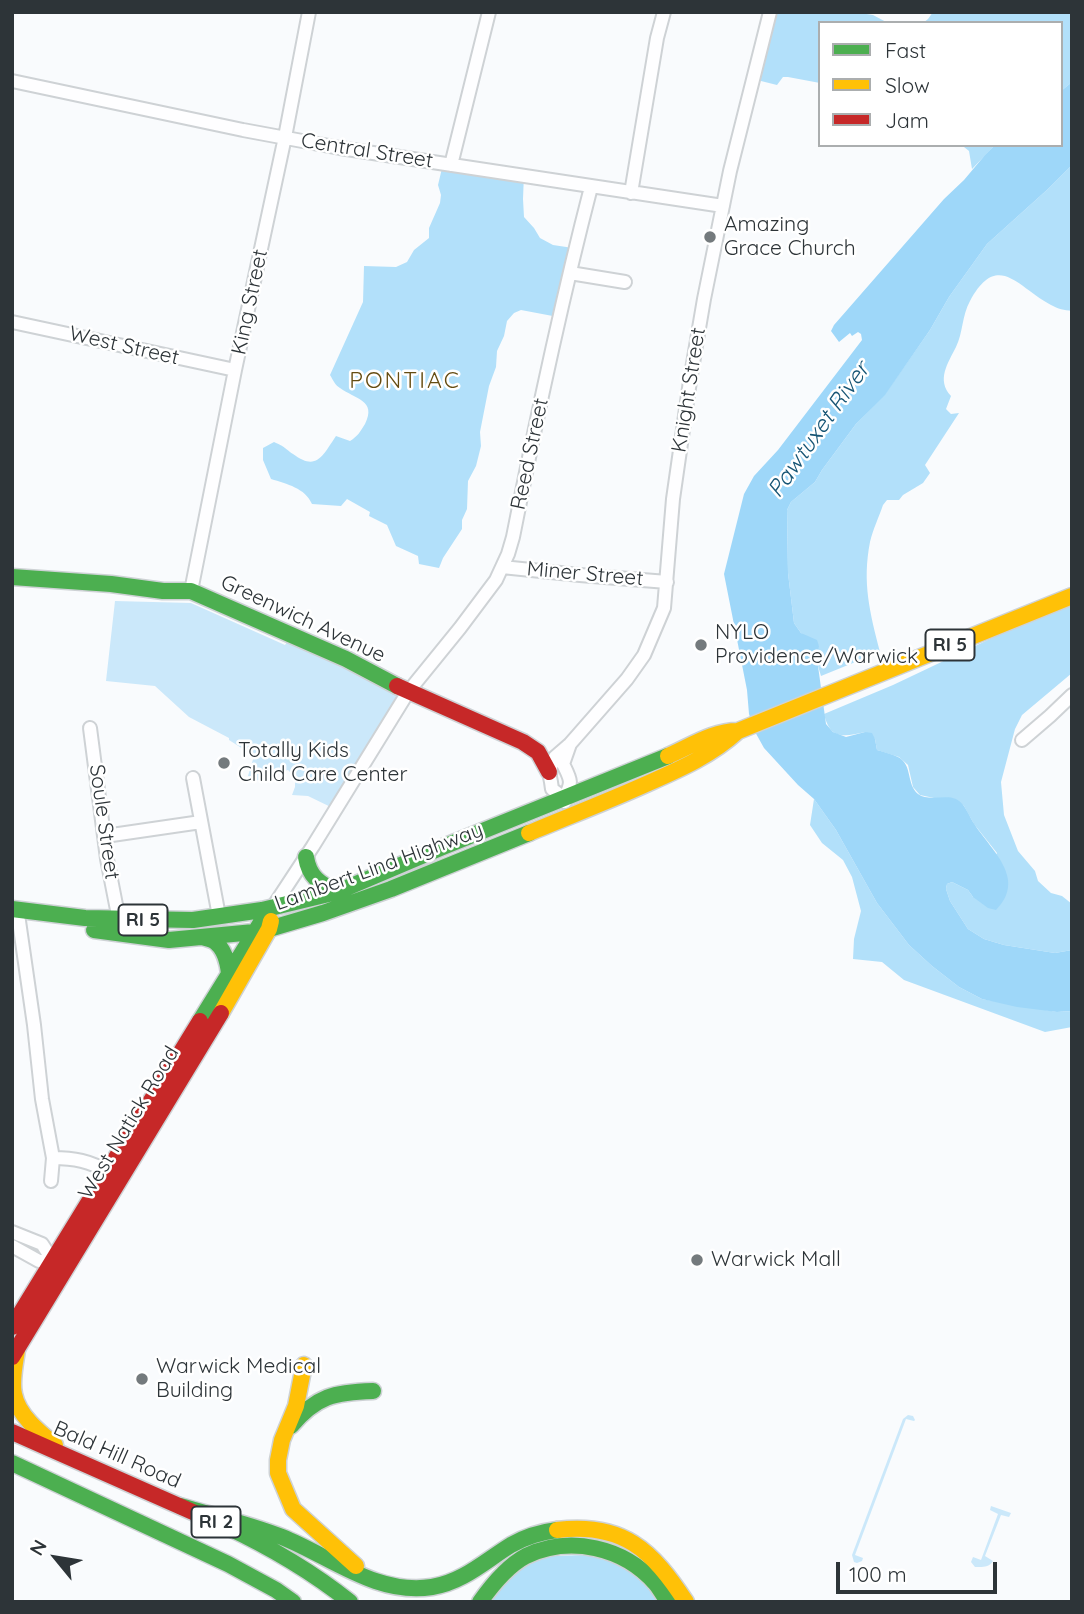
<!DOCTYPE html>
<html>
<head>
<meta charset="utf-8">
<style>
  body { margin:0 }
  #map { position:relative; width:1084px; height:1614px; overflow:hidden; background:#f9fbfd; font-family:Quicksand,sans-serif }
  canvas { display:block }
  .frame { position:absolute; inset:0; border:14px solid #2d3438; pointer-events:none }
  .legend { position:absolute; left:818px; top:21px; width:245px; height:126px; box-sizing:border-box; background:#fff; border:2px solid #abaeaf; margin:0; padding:9px 12px; list-style:none; font-size:21px; color:#2d3438 }
  .legend li { display:flex; align-items:center; gap:14px; height:35px }
  .legend b { width:35px; border:2px solid #abaeaf }
  .north { position:absolute; left:21px; top:1523px; width:70px; height:70px; -webkit-text-stroke:5px #fff; paint-order:stroke; rotate:300deg; font-size:19px; font-weight:700; line-height:28px; text-align:center; color:#2d3438 }
  .north::after { content:''; display:block; margin:auto; width:24px; height:32px; background:#2d3438; clip-path:polygon(50% 0,100% 100%,50% 72%,0 100%) }
  .scale { position:absolute; left:836px; top:1562px; width:161px; height:32px; box-sizing:border-box; border:4px solid #2d3438; border-top:0; padding-left:9px; font-size:21px; line-height:24px; white-space:nowrap; color:#2d3438; -webkit-text-stroke:5px #fff; paint-order:stroke }
</style>
</head>
<body>
<div id="map">
<canvas width="1084" height="1614"></canvas>
<div class="frame"></div>
<ul class="legend">
<li><b style="height:9px;background:#4caf50"></b>Fast</li>
<li><b style="height:9px;background:#ffc107"></b>Slow</li>
<li><b style="height:9px;background:#c62828"></b>Jam</li>
</ul>
<div class="north">N</div>
<div class="scale">100 m</div>
</div>
<script>
const ctx = document.querySelector('canvas').getContext('2d');
ctx.lineJoin = 'round';
function fill(path, color) { ctx.fillStyle = color; ctx.fill(path, 'evenodd'); }
function strokePath(path, color, width, dash) { ctx.strokeStyle = color; ctx.lineWidth = width; ctx.lineCap = dash ? 'butt' : 'round'; ctx.setLineDash(dash || []); ctx.stroke(path); }
function drawText(font, color, halo, rows, align = 'center') {
  ctx.font = font + ' Quicksand,sans-serif'; ctx.lineWidth = 5; ctx.setLineDash([]); ctx.textBaseline = 'middle'; ctx.strokeStyle = halo; ctx.fillStyle = color; for (const [text, x, y, turn = 0] of rows) {
    ctx.save(); ctx.translate(x, y); ctx.rotate((+turn || 0) * Math.PI / 180); ctx.textAlign = isNaN(turn) ? turn : align; if (halo) ctx.strokeText(text, 0, 0); ctx.fillText(text, 0, 0); ctx.restore();
  }
}
fill(new Path2D(`
  M115 601 191 603 285 645 291 636 407 691 339 811 308 796 292 795 295 787V777L288 770 255 781 248 776 254 756 229 740V738L189 717 155 686 106 681Z
  M908 1415 913 1416 915 1420 914 1421 906 1419 855 1555 863 1558 862 1561 857 1563 854 1562 852 1555 903 1419Z
  M991 1506 1011 1513 1009 1517 1001 1515 985 1556 993 1561C989 1568 982 1567 975 1567L971 1562 973 1557 981 1560 998 1514 990 1510Z`), '#cbe8fa');
fill(new Path2D(`
  M769 12H854L873 15 888 23H820V83L788 77H783L777 85 753 79Z
  M933 12H1072V82L1061 91V23H923L928 19Z
  M950 145H995L972 169 969 151 964 147H949Z
  M443 164 524 174 523 199 524 217 534 228 540 238 553 245 573 248 558 317 521 310 514 313 507 321 504 336 497 351 496 367 489 386 480 432 481 446 476 466 468 481 467 509 462 520V529L443 558 439 568 419 564 418 556 396 546 387 525 369 516 370 512 347 499 341 506 312 504C305 488 287 484 271 479L263 460V448L274 442C286 447 284 448 293 454 317 472 323 455 336 436L350 441C358 436 360 432 365 424 377 400 355 399 340 388 335 385 333 380 330 375L363 302 364 266 396 267 407 262 414 250 429 238V228L440 203 441 195 438 185Z
  M1072 165V311C1064 310 1058 309 1051 305 1018 288 998 250 970 301 962 315 963 333 956 347 948 363 936 380 951 396L946 409 951 414 959 413 925 465 930 473 923 483 903 495 899 500H887L883 505C879 517 873 529 870 542 862 583 870 613 880 652L821 676 818 666 819 646 801 633 794 623 788 573 787 510 791 502 815 482 822 470 856 424 885 394 930 330 949 297 987 244 1048 189Z
  M1072 600V673L1022 715 1015 729 1001 782 1004 815 1018 851 1035 871 1038 881 1051 893 1062 896 1072 904V950L1055 953 1004 945 984 939 968 929 950 901 946 889 947 884 952 882 968 890 973 897 997 853 974 824 964 806 955 799 934 798 920 795 913 787 908 765 899 757 877 750 875 739 865 732C844 737 830 740 824 714L893 685Z
  M814 799 836 830 877 903 909 945 932 966 959 987 982 999 1057 1012 1072 1011V1027L1045 1032 904 980 882 962 853 959 854 939 861 911 852 877 843 860 822 843 810 825Z
  M616 1554 666 1602H480L522 1557Z`), '#b2e0fa');
fill(new Path2D(`
  M1072 82V165L1048 189 987 244 949 297 930 330 885 395 856 424 822 470 815 482 791 502 787 510 788 573 794 623 801 633 817 640 819 646 818 666 826 724 833 732 846 737 865 732 872 733 875 739 877 750C884 752 892 754 898 757 913 765 906 784 918 794 929 802 945 794 956 799 966 804 969 817 975 825 992 851 1027 879 996 910L988 908 973 897 968 890 952 882 947 884 946 889 950 901 968 929 984 939 1004 945 1055 953 1072 950V1011L1057 1012 1017 1007 982 999 959 987 932 966 909 945 877 903 836 830 814 799 798 785 764 748 754 730 749 714 747 690 724 574 744 494 754 476 778 450 862 340 861 334 858 332 852 336 850 333 839 342 831 331 834 325 944 199 964 180 985 155 995 145H1061V91Z`), '#9ed7f9');
const street = new Path2D(`
  M12 81 243 130 340 148 723 206
  M451 165 489 12
  M631 193 657 38 664 12
  M570 273 625 282
  M12 322 235 370
  M502 567 580 575 667 582
  M191 591 235 370 285 137 309 12
  M90 728 107 859 118 915
  M1022 740 1050 716 1072 695
  M193 778 219 916
  M564 798C573 782 571 780 563 764L570 744
  M565 802 564 798 552 789 551 782 549 772 555 757 570 744 627 679 644 655 664 608 673 499 690 381 704 299 730 171 770 12
  M105 836 201 822
  M273 907 313 846 408 692 460 628 496 580 508 554 513 537C536 420 561 303 591 187
  M13 909 19 921 34 1025 42 1099 53 1158 51 1181
  M53 1158C74 1158 90 1161 108 1172
  M12 1232 42 1244 53 1261 57 1263
  M12 1246 39 1261H53`);
const fast = new Path2D(`
  M12 577 111 584 163 591H191L346 659 397 686
  M306 857C309 877 320 884 337 892
  M12 909 85 918 193 920 262 910 337 892 443 847 668 756
  M94 930 169 940 254 932 269 929 323 913 391 889 529 833
  M202 937C206 938 210 939 214 941 224 948 228 963 229 974
  M200 1021 260 924
  M291 1426C316 1396 335 1392 373 1391
  M12 1463 228 1564 276 1590 293 1602
  M180 1506C214 1516 249 1524 282 1537 330 1556 377 1596 432 1587 463 1582 485 1561 511 1545 525 1537 541 1532 557 1530
  M225 1526C270 1547 311 1571 350 1602
  M480 1602C492 1585 507 1566 526 1556 570 1535 624 1547 656 1584 660 1589 664 1596 668 1602`);
const slow = new Path2D(`
  M668 756C691 746 713 731 738 731L1072 596
  M529 833C567 817 606 802 644 785 678 770 711 756 738 731
  M221 1013 269 929 271 921
  M12 1324 18 1318
  M17 1350C15 1364 11 1380 14 1394 18 1415 39 1432 55 1445
  M304 1365 296 1406 282 1440 278 1460V1473L293 1509 356 1566
  M557 1530C623 1522 652 1550 686 1602`);
const jam = new Path2D(`
  M397 686 523 742 538 752 549 772
  M12 1327 200 1021
  M12 1357 221 1013
  M12 1432 195 1513`);
strokePath(street, '#ced2d5', 16);
strokePath(fast, '#ced2d5', 19);
strokePath(slow, '#ced2d5', 19);
strokePath(jam, '#ced2d5', 19);
strokePath(street, '#fefeff', 12);
strokePath(fast, '#4caf50', 16);
strokePath(slow, '#ffc107', 16);
strokePath(jam, '#c62828', 16);
for (const [x, y, r, color] of [
  [710,237,7,"#747a7d"],
  [701,645,7,"#747a7d"],
  [224,763,7,"#747a7d"],
  [697,1260,7,"#747a7d"],
  [142,1379,7,"#747a7d"]
]) { const dot = new Path2D(); dot.arc(x, y, r, 0, 2 * Math.PI); ctx.fillStyle = color; ctx.fill(dot); strokePath(dot, '#fff', 2.5); }
for (const [x, y, w] of [
  [950,645,49],
  [143,920,49],
  [216,1522,49]
]) { const box = new Path2D(); box.roundRect(x - w / 2, y - 15.5, w, 31, 5); ctx.fillStyle = '#fff'; ctx.fill(box); strokePath(box, '#2d3438', 2); }
drawText('bold 19px', '#2d3438', null, [
  ["RI 5",950,645],
  ["RI 5",143,920],
  ["RI 2",216,1522]
]);
drawText('21px', '#2d3438', '#fff', [
  ["Central Street",367,151,9],
  ["King Street",250,302,-78],
  ["West Street",124,346,13],
  ["Knight Street",689,390,-81],
  ["Reed Street",530,454,-78],
  ["Miner Street",585,574,5],
  ["Greenwich Avenue",303,619,25],
  ["Soule Street",104,822,82],
  ["Lambert Lind Highway",379,867,-20],
  ["West Natick Road",129,1123,-59],
  ["Bald Hill Road",117,1455,24]
]);
drawText('21px', '#2d3438', '#fff', [
  ["Amazing",724,225],
  ["Grace Church",724,249],
  ["NYLO",715,633],
  ["Providence/Warwick",715,657],
  ["Totally Kids",238,751],
  ["Child Care Center",238,775],
  ["Warwick Mall",711,1260],
  ["Warwick Medical",156,1367],
  ["Building",156,1391]
], 'left');
ctx.letterSpacing = '2px';
drawText('23px', '#654d12', '#fff', [
  ["PONTIAC",405,381]
]);
ctx.letterSpacing = '0px';
drawText('italic 23px', '#165575', '#fff', [
  ["Pawtuxet River",819,430,-55]
]);
</script>
</body>
</html>
